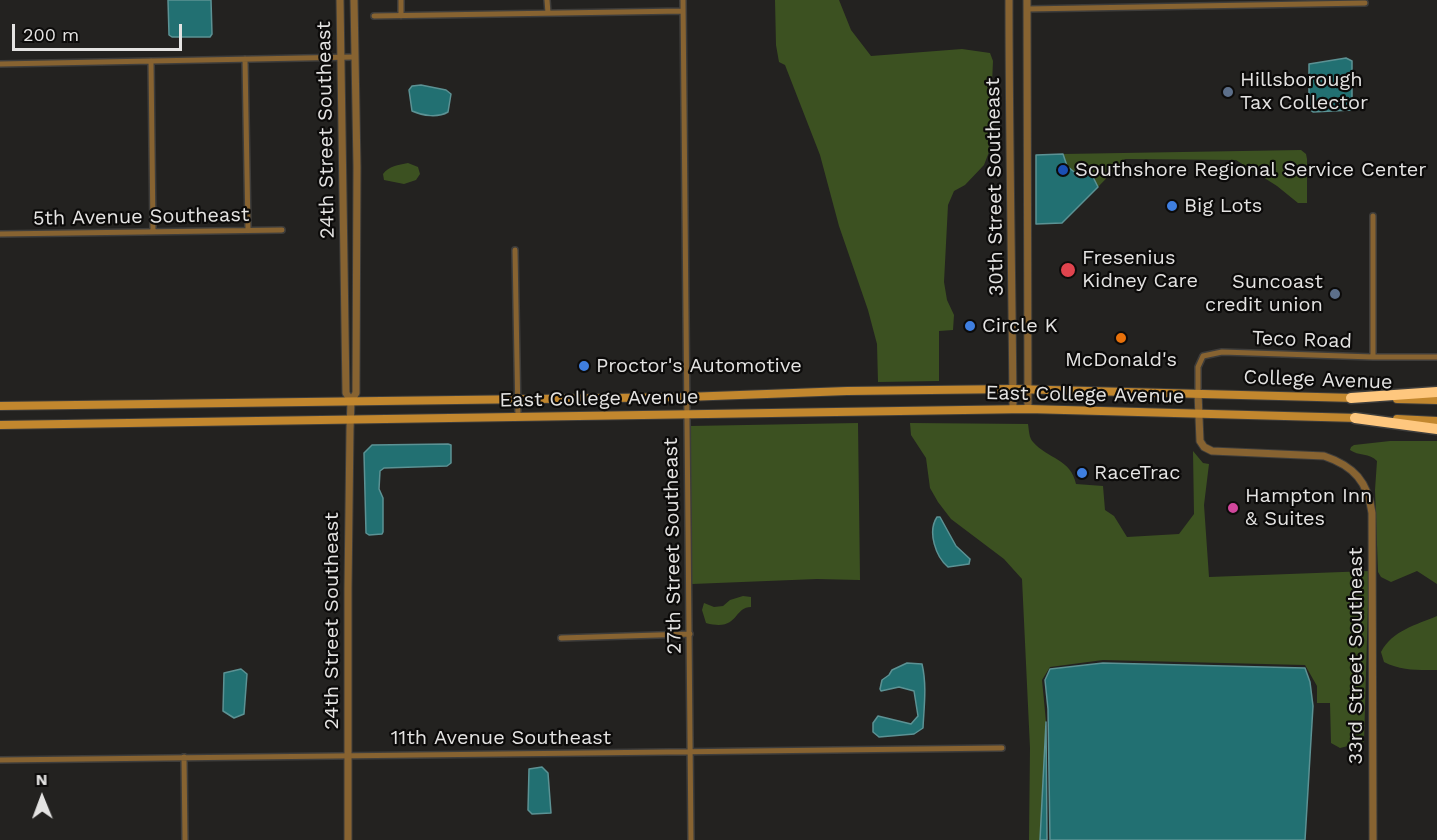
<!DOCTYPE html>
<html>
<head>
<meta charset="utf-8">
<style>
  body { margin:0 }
  #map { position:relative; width:1437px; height:840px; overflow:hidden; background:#232220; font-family:"Work Sans",sans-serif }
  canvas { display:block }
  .north { position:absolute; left:12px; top:768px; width:60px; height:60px; -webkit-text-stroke:4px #0c0b0a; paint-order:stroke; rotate:359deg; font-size:16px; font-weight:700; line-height:24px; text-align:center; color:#e4e3e2 }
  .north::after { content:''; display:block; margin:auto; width:21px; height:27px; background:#e4e3e2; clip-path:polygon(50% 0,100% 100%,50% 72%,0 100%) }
  .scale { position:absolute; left:12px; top:24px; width:170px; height:27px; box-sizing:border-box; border:3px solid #e4e3e2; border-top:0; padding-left:8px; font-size:18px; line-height:21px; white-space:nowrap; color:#e4e3e2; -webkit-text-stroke:4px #0c0b0a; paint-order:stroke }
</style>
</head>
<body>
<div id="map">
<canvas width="1437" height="840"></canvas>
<div class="north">N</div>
<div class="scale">200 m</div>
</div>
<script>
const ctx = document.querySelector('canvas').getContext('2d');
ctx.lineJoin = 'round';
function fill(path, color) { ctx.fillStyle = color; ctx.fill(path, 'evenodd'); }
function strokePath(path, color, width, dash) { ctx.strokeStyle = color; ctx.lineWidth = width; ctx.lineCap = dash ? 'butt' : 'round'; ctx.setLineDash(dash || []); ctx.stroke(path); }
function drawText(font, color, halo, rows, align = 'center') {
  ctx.font = font + ' "Work Sans",sans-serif'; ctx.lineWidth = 4.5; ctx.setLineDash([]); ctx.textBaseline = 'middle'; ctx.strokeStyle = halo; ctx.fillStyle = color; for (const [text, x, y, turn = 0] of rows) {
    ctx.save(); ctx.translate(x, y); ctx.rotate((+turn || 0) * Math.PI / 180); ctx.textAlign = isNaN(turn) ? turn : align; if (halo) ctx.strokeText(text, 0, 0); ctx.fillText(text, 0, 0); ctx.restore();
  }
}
fill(new Path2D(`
  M775 0H839L851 30 871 56 962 49 990 53 993 61 989 152 984 165 965 185 954 191 948 205 944 282 947 300 954 315 953 330 939 331V381L878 382 877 344 868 310 839 226 820 155 785 65 779 62 776 45Z
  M1301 150 1306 154 1307 159V203H1298L1277 186 1236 160 1125 159 1098 187 1092 175 1079 176 1067 166 1063 154Z
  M408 163 418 167 420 174 416 180 404 184 384 180 383 174C389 166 398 165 408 163Z
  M858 423 860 580 817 579 692 584 690 426Z
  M910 423 1028 424C1029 430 1029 438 1033 442 1048 459 1071 459 1076 484L1103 486 1105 510 1114 516 1127 537 1179 534 1194 514 1193 451 1203 463 1209 464 1204 505 1209 577 1369 571 1364 742 1340 748 1331 743 1330 703H1317V686L1305 665 1103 660 1050 667 1042 680 1046 722 1040 840H1029L1030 748 1022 579 1004 559 951 519 938 502 930 488 926 458 911 435Z
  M1390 441H1437V584L1417 571 1391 582 1381 577 1378 572 1375 490 1377 461C1370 453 1358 456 1350 450L1351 447 1354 445Z
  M743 596 751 597V607C733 607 739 632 706 623L702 610 704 603 714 607 723 606 730 600Z
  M1437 616V670C1419 670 1401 671 1384 662L1381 652C1393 630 1416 625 1437 616Z`), '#3c5121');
const water = new Path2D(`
  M168 0H211L212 34 210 37H172L169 35Z
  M1346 58 1352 61V110L1313 112 1309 109V64Z
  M421 85 446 90 451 94 448 112C438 118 423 116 412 111L409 90 412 86Z
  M1063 154 1067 166 1079 176 1092 175 1098 187 1062 223 1036 224V155Z
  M448 444 451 445V463L447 466 384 468 380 471 379 489 383 498V532L382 534 369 535 366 533 364 453 372 445Z
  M937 517H940L956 546 970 559 969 564 948 567C936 557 927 532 937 517Z
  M907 663 922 664C927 685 924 707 923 728L914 734 879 737 873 732V723L878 716 911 724 918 716 914 691 899 687 881 691 880 689 882 680 889 675 892 670Z
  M1103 663 1305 668 1310 682 1313 706 1305 840H1050L1048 709 1045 680 1050 669Z
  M241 669 247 674 244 714 234 718 223 711 224 673Z
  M1046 722 1047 840H1040Z
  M542 767 548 773 551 813 532 814 528 810 529 769Z`);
fill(water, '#227072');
strokePath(water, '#5c9294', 1.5);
const minor = new Path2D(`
  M401 0V16
  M547 0 548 13
  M683 0 691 840
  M1027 9 1365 3
  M374 16 683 11
  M245 59 248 230
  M151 61 153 232
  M0 64 354 57
  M1373 216V357
  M0 234 282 230
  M515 250 518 417
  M1198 393V367L1203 356 1222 352 1373 357H1437
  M561 638 690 634
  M184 757 185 840
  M0 760 1002 748`);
const tertiary = new Path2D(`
  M340 0 346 393 351 401
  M1009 0C1009 136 1012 273 1013 409
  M1027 0 1028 409
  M1198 393 1200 441 1204 447 1212 451 1324 456C1354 466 1368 482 1372 513L1373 840
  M348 840V588L350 429 351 401 356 393V383L357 167 354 0`);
const secondary = new Path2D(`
  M1397 399 1437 400
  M0 406 686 397 847 391 1013 389 1355 398
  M1397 419 1437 421
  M0 425 1028 409 1358 418`);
const motorway = new Path2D(`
  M1351 398 1437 392
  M1355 418 1437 429`);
strokePath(minor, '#3e3d3b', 8);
strokePath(tertiary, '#3e3d3b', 9);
strokePath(secondary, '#3e3d3b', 10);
strokePath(motorway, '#3e3d3b', 13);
strokePath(minor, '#876331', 5);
strokePath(tertiary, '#876331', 7);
strokePath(secondary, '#c2872e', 8);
strokePath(motorway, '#fec77e', 10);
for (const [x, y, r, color] of [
  [1228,92,6,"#5c6f8a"],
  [1063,170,6,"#1a4fb4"],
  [1172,206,6,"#3f7fe0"],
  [1068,270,8,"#e0444e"],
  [1335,294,6,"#5c6f8a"],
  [970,326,6,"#3f7fe0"],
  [1121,338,6,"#e8710a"],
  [584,366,6,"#3f7fe0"],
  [1082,473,6,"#3f7fe0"],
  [1233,508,6,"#d1479c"]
]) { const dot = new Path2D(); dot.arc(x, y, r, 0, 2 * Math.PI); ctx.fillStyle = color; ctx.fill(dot); strokePath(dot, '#0c0b0a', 2); }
drawText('20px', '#e4e3e2', '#0c0b0a', [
  ["Hillsborough",1240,80],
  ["Tax Collector",1240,103],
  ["Southshore Regional Service Center",1075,170],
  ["Big Lots",1184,206],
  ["Fresenius",1082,258],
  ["Kidney Care",1082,281],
  ["Suncoast",1323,282,"right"],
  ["credit union",1323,305,"right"],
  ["Circle K",982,326],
  ["McDonald's",1121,360,"center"],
  ["Proctor's Automotive",596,366],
  ["RaceTrac",1094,473],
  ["Hampton Inn",1245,496],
  ["& Suites",1245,519]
], 'left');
drawText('20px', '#e4e3e2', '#0c0b0a', [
  ["24th Street Southeast",326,130,-91],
  ["30th Street Southeast",995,187,-91],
  ["5th Avenue Southeast",141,217,-1],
  ["Teco Road",1302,340,2],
  ["College Avenue",1318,380,2],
  ["East College Avenue",1085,395,1],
  ["East College Avenue",599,399,-1],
  ["27th Street Southeast",673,546,-91],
  ["24th Street Southeast",332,621,-90],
  ["33rd Street Southeast",1356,656,-90],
  ["11th Avenue Southeast",501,738]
]);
</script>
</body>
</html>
